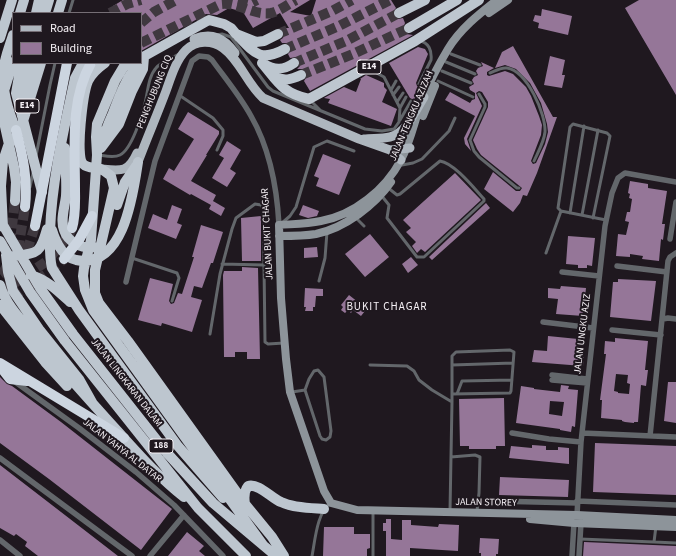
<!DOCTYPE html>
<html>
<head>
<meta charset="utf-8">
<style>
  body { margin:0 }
  #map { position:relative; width:676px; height:556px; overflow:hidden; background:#1f181f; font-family:"Source Sans 3",sans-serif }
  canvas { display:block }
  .legend { position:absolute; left:12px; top:12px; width:130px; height:52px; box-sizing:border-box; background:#1f181f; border:1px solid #756e75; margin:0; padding:5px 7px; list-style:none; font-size:12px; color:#f5f0f5 }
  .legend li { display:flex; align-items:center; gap:8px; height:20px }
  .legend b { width:20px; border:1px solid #756e75 }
</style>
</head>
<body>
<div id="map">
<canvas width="676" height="556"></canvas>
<ul class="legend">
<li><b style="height:5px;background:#aeb6be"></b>Road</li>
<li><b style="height:11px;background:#957698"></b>Building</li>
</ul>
</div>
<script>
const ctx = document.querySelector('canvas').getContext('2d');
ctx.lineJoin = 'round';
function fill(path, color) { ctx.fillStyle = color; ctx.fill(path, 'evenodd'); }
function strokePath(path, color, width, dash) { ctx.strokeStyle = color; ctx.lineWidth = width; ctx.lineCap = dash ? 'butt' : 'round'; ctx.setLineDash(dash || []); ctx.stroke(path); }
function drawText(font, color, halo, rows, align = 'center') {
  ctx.font = font + ' "Source Sans 3",sans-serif'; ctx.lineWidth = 4; ctx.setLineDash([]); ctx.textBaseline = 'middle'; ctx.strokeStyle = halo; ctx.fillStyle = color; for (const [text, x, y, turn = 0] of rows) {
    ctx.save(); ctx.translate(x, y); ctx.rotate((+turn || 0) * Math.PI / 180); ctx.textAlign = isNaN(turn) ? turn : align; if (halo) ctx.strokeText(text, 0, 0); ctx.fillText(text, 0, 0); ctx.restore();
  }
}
fill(new Path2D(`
  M123 0H310L290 12 311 16 316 0H391L396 8 393 12V16L398 19 403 18 405 23 403 28 404 32 406 34 413 35 310 91 304 81 307 76V72L302 69H297L300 66V60L297 57 290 58 288 54 291 50V46L286 43H282L280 40 283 38 284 34V31L280 28H289L280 13 253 28 243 12 229 8 217 15 206 14 141 51V13H116L113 6Z
  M639 0H676V95L625 8Z
  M542 9 572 16 568 35 538 28 539 23 533 21 535 15 541 16Z
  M513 46 553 117H557L537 173 527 196 523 195 520 203 513 212 484 189 493 172 516 191H520L522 188 481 155 477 149 473 140 488 107V102L482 92 479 91 476 93 482 106 467 139 471 151 465 144 464 138 475 116 445 100 450 92 470 103 472 100 475 99V93L470 90 469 87 474 84 472 80 474 77 478 75 476 71 478 68 483 66 481 62 494 68 487 72V75L489 76 505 71 513 74 526 87 531 96 539 116 542 125 541 135 531 161 533 164 536 163 545 144 548 132 547 124 541 103 530 83 516 69 505 65 495 68 502 52Z
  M418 47 425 49 428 54 416 83 417 86 419 87 414 100 410 98 389 63Z
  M550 56 565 60 562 75H565L562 88 544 85Z
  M366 75 384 83V87L387 90 382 102 397 109 391 126 328 103 330 99 324 98 344 87 356 92 361 79H360Z
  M188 112 219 131V134L206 155H207L191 181 216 195 211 205 191 194 190 195 163 179 169 168 174 171 194 139 178 129Z
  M227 141 241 150 230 169 236 173 227 187 212 178 224 158 219 155Z
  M323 154 351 165 339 195 316 186 319 178 314 176Z
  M455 173 481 200 425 252 421 249 417 253 412 246 416 242 406 232 411 228 403 220Z
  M630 181 648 184V188L667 191 662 224H665L663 240 661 239 659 261 642 259 643 256 630 254V257L616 256 618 234 626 235 629 222 625 221 627 212H630L632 199 629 198 630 194 628 193Z
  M213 201 225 208 221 216 209 209Z
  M486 203 490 208 432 260 429 257Z
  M172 205 182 209 177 223 182 225 176 239 148 228 153 214 167 220Z
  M303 205 319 211 317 216 308 218 299 215Z
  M261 216V261H242L241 218Z
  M201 225 223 232 213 263H211L202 288 194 286 191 297 202 300 192 332 162 323 161 326 138 320 150 278 173 284 169 301 171 304 174 303 178 293 182 294 194 257H192Z
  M370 234 389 257 365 277 345 254Z
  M568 236 595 238 592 266 587 265V268H578V265L566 264Z
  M317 247 318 257 304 258V248Z
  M411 257 418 265 408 273 402 264Z
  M242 267 258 268 260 359H247V352H235V357H224L223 275 224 271H242Z
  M618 279 656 281 651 321 610 317 613 282H618Z
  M561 286 586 288 583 316 556 314 558 299 548 298V288L560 289Z
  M305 288 323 289V296H316L315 307H313V311H305L306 307H304Z
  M349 295 363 306 362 308 365 311 361 316 353 310 351 313 348 310 345 313 341 310 343 307 341 305Z
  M548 336 578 339 577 353 580 354V357H584L583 366 532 362 534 350 547 351Z
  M615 338 648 341 645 370H648L646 386 641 385 638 422H634V423L625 422 622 421V420L601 418 602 400H600L606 354H604L605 341 615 342ZM616 374 628 375 627 383 630 384 629 394 618 393V392L614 391Z
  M0 377 7 384 12 386 61 422 172 509 141 550 49 479 0 443Z
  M668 382H676V423L664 421Z
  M561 385 569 386 568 389 578 390 575 427 572 426 571 432 560 430V429L516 423 521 386 534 388V389L560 392ZM550 401 564 402 562 416 549 414Z
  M504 398 505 446H496V449H469V446H460L459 399Z
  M595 443 676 446V495L593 492Z
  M532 445 546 446V450H558V447L569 448V464L509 458 511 446 532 448Z
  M0 465 61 512 118 556H38L25 546 27 542 16 534 14 536 0 528Z
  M500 477 569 480 568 497 499 495Z
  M386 519H391V539L402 540V520H411V525L438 527 439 524 459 525 458 551 410 548V556H386V531H383V523H386Z
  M324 527H354V534H370V548L367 549V556H323Z
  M187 532 204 546 199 551 205 556H168Z
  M480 538 499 539 498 554H496V556H481V553H479Z
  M584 542 676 546V556H583Z`), '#957698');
strokePath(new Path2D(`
  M238 0 251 3 257 0
  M110 13 127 4 141 0
  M141 23 154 12 176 0
  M278 34 332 11 352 0
  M141 43 221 4C238 2 254 16 271 13 280 11 288 4 296 0
  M285 49 339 26 390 0
  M294 63 346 41 399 13
  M301 75 353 54 409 28`), '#3f383f', 10, [10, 5]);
strokePath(new Path2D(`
  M10 243 15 201
  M0 274 4 271 19 244 25 207
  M13 277 27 251 35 226
  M0 293 47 261 69 235 71 230
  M0 306 49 272 64 259`), '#3f383f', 10, [10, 5]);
strokePath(new Path2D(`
  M69 13 73 0
  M216 35 222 34 231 37 268 87 273 91 365 129 382 131 394 129 399 122 400 108 384 77 373 71H368
  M419 41C429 42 432 51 431 60L419 84
  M451 54 480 65
  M446 62 475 74
  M442 71 471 83
  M490 73C495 71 501 67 507 68 527 71 546 114 545 132 544 142 538 152 534 161
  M438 81 473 97
  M391 90 396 81
  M479 94 485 104V107L470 140 474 151 479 157 517 188H519
  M179 95 213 118 223 130V136L217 150
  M393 95 399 87
  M311 101 320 110
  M397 102 403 93
  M400 108 406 97
  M400 120 411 101
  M99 155C106 156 114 158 120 155 132 149 142 115 145 103 148 92 148 77 156 68 161 62 172 58 179 54
  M36 156 50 85 55 63
  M402 165 413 163 422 159 449 131 455 118
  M30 187 33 173
  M381 195 389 205 387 218 417 257H424L484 201V199C474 188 454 163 440 161L400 194 397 195 387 187
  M570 213 584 126
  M582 215 598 130
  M356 218 364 226
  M593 218 610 136 607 133 573 124 570 127 558 208 561 211 606 220
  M282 223 290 216 296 207 314 147 327 141 354 151
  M546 253 561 211
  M132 258 177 273 179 278 172 301
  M222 264 264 265 265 342 268 344 284 343
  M319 281 325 258 327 232
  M210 334 220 274 232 229 236 218 255 204 261 205 264 211V265
  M370 365 407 366 414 371 419 380 432 390 452 402 450 511
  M452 365 513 363
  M318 370 324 377 331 431 330 437 326 440 322 439 320 436 305 390 309 379 314 371Z
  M292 392 305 390
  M452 394 510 393 511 391 514 352 510 350 456 352 452 356V402
  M457 394 462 381 512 380
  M451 457 475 455 480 457 479 493 477 511
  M580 539 654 542 656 526
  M654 542 676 543
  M312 556C315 541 317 511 331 503
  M373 556V511`), '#63676b', 3);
strokePath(new Path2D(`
  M670 239 676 202
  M617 266 667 272
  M562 272 599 276
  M126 282 155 161 192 61 199 56 208 57 212 60C225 78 240 96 251 116 270 149 277 188 279 225
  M663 319 668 318 676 319
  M543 322 593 328
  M612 330 661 335
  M552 375 587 379
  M552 380 587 383
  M14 381 79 428 136 472 174 505 223 556
  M512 433 549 439 581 442
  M582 433 676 437
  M650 436 668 261 670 257 676 253
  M0 458 132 556
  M494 501 577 503
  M577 501 676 505
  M0 540 20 556
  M150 556 184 515
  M572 556 574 523 577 515 581 442 605 226 612 193 618 178 625 173 676 182
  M579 556 581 523 580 521`), '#63676b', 5.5);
strokePath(new Path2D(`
  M497 0C479 14 460 29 448 49 439 64 430 81 423 98 415 118 411 141 401 160 385 190 354 215 321 221 307 224 293 224 279 225L281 298 286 359 290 392 324 491 331 503 357 510 577 515 676 520
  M489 13 508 0
  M423 116 435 86
  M279 236C291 236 304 236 316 234 345 228 375 205 391 182
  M530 519 574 523 676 527`), '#8d949a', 8);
strokePath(new Path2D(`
  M194 39C212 32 224 38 235 53
  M364 139C372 138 381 139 390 137 407 133 415 111 424 97
  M390 150 410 148
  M138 162C147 138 157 115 166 91 171 77 176 60 186 50 196 40 212 40 223 48 240 60 247 84 263 98L359 139 390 150 401 160
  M101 169C121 171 128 173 137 153`), '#aeb6be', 9);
strokePath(new Path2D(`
  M20 13 24 0
  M36 13 39 0
  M45 13 49 0
  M58 13 62 0
  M399 13 425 0
  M409 28 457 0
  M13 35C9 48 3 61 3 75 3 93 9 113 16 130
  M238 36C255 54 261 62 285 49
  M0 38 12 0
  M141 58 209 20 224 24 231 28 236 34 256 42 264 41 278 34
  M13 62 0 104 14 167 16 182 15 201
  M22 63 19 76 16 93 42 192
  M83 63 75 78C64 129 52 179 50 231 50 244 49 256 52 268L79 310 177 445 223 498
  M105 63C98 68 92 73 88 81 83 93 75 156 83 164 88 169 95 167 101 169 105 171 108 174 111 176L114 188 95 270V293L99 303 128 341 245 504 272 537 284 556
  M131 63 124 66 115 81 97 124 96 137 97 155 91 240 84 268 83 276 85 290 93 310 263 545
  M262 63C278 82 282 93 309 99L415 41 479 0
  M264 64C275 71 284 70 294 63
  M274 77C285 81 290 80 301 75
  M21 96 31 63
  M101 146C104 134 108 124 113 113 120 95 126 78 139 63
  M65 148C65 164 67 180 66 196 65 206 60 220 64 230 68 243 83 249 94 247
  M101 148 119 124 132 91 143 69 144 57
  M117 205 125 182 136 166
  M0 220 40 288 73 334 167 453 213 503 276 556
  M3 227 1 186 3 161 8 146 20 131 41 63
  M52 230C56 243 63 257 76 260 124 269 133 195 138 162
  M0 241 30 292 65 341 198 508 246 556
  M6 255 8 272 13 291 39 329 79 379 93 404
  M14 256C38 253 40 254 47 229
  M31 275C47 280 58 291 70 302
  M0 285C6 306 25 324 38 340 65 374 94 405 123 437 142 458 162 480 184 497
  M0 305 45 362 67 386
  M245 504C244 498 244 491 248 486 259 483 271 498 281 502 294 508 310 508 324 509`), '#bdc6cf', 10);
strokePath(new Path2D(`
  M16 130C23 156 28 180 25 207
  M35 226 67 63
  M72 228C76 215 75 201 75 188 75 147 70 100 91 63
  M64 259 79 240 92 216
  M0 363 124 438
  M0 366 10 379 27 381`), '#ccd5e0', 10);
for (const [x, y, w] of [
  [369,67,24],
  [27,106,24],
  [161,446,24]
]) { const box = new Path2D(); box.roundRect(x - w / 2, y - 7, w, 14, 3); ctx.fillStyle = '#1f181f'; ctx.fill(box); strokePath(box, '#f5f0f5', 1); }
drawText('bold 9px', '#f5f0f5', null, [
  ["E14",369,67],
  ["E14",27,106],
  ["188",161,446]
]);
drawText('10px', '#f5f0f5', '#1f181f', [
  ["PENGHUBUNG CIQ",155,92,-68],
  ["JALAN TENGKU AZIZAH",412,116,-67],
  ["JALAN BUKIT CHAGAR",268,234,-93],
  ["JALAN UNGKU AZIZ",583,334,-83],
  ["JALAN LINGKARAN DALAM",126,383,52],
  ["JALAN YAHYA AL DATAR",122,451,38],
  ["JALAN STOREY",486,503,1]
]);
ctx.letterSpacing = '1px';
drawText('11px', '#f5f0f5', '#1f181f', [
  ["BUKIT CHAGAR",387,308]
]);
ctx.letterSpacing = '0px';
</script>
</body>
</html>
